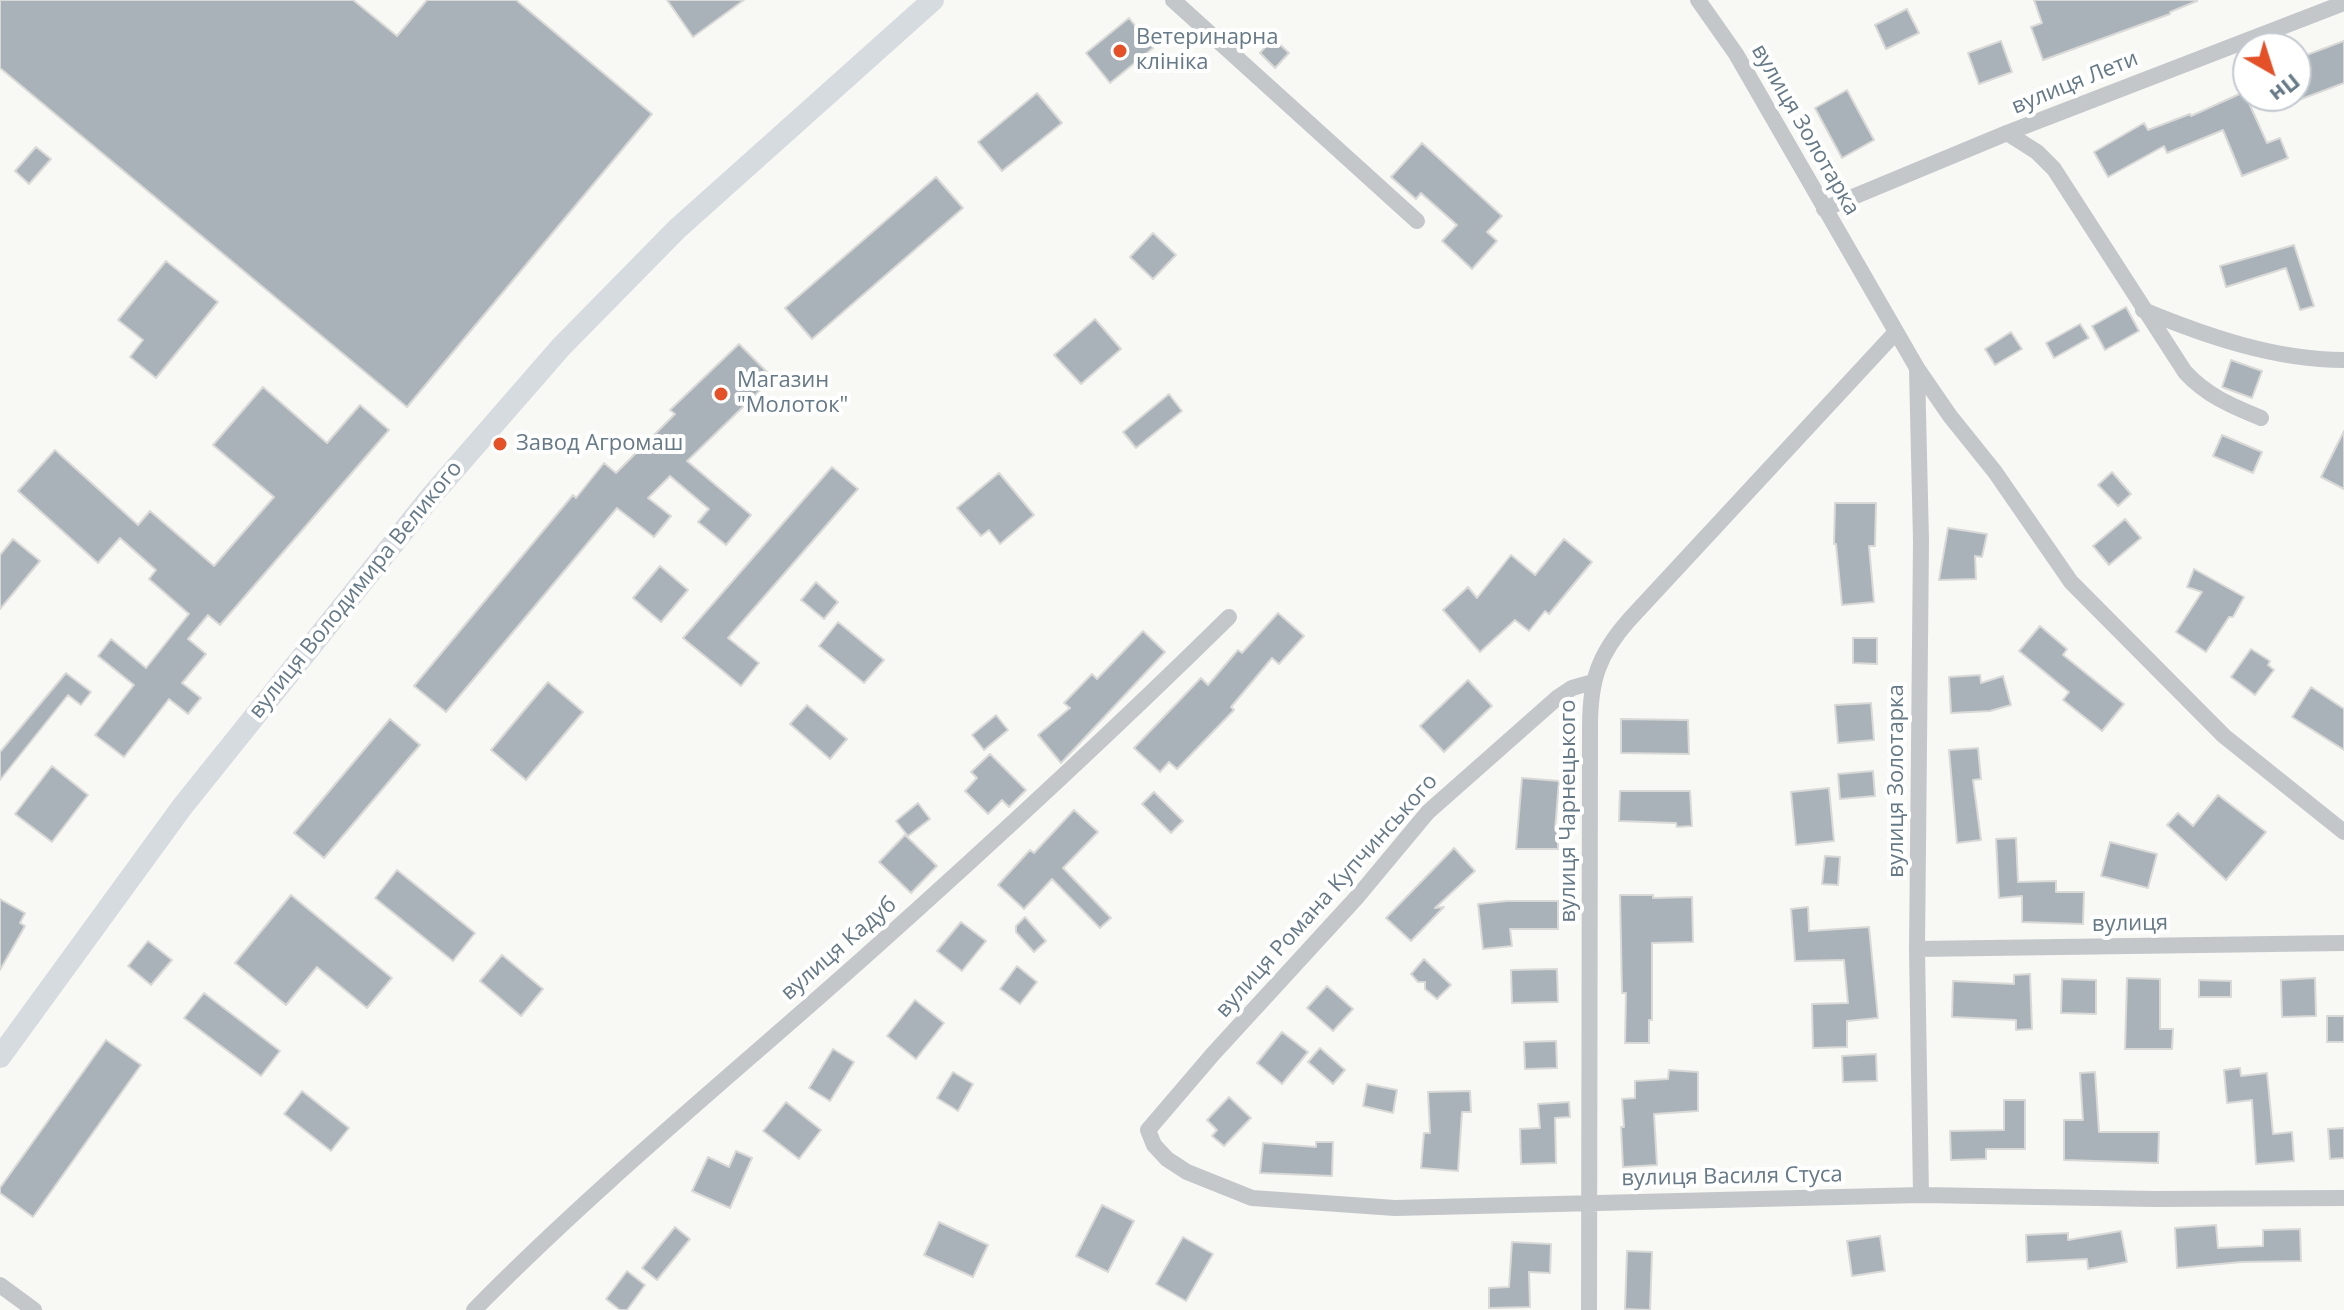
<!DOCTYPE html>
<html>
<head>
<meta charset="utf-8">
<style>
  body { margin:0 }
  #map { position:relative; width:2344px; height:1310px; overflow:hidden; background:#f8f8f5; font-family:"Open Sans",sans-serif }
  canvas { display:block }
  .north { position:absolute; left:2232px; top:32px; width:80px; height:80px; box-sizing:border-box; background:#fff; border:2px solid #c2c9cf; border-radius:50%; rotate:141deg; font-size:22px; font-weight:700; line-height:32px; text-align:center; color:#667986 }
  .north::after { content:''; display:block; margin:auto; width:28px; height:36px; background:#e45028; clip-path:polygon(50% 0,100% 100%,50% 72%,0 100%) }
</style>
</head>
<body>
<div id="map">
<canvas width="2344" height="1310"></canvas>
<div class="north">Пн</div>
</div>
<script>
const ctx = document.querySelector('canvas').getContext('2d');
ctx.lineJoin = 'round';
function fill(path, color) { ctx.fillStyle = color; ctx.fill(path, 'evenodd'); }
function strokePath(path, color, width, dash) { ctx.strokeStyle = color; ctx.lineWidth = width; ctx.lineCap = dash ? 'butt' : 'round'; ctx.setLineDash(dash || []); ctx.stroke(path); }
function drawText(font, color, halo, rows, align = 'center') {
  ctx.font = font + ' "Open Sans",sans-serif'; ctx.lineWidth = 8; ctx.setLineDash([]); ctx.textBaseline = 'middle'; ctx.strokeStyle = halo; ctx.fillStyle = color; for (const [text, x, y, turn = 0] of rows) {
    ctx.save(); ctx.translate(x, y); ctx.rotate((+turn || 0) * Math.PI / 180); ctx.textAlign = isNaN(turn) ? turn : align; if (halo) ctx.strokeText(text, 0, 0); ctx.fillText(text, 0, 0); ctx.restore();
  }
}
const building = new Path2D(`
  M0 0H353L397 36 427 0H516L652 114 407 407 0 68Z
  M667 0H744L693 37Z
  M2034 0H2197V1L2170 12V14L2043 60 2031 27 2042 23Z
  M1907 9 1919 33 1886 49 1875 25Z
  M1129 18 1153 48 1110 83 1086 53Z
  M1273 38 1289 53 1275 68 1260 53Z
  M2001 41 2012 72 1979 84 1968 53Z
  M2344 41V83L2296 101V59Z
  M1847 90 1874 140 1842 158 1815 108Z
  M2244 92 2267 143 2280 138 2288 158 2242 176 2223 130 2167 153 2164 146 2108 177 2094 152 2144 123 2148 130 2190 114 2191 116Z
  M1037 93 1062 123 1002 171 978 142Z
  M1422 143 1502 216 1487 232 1497 241 1472 269 1442 241 1457 225 1421 193 1416 199 1391 177Z
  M36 147 51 159 29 184 15 171Z
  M936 177 963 208 812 339 785 308Z
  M1153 233 1176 255 1153 279 1130 257Z
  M2294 245 2314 306 2300 310 2286 268 2226 287 2220 266Z
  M166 261 218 302 156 378 130 357 143 340 118 320Z
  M2126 307 2139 331 2105 350 2092 326Z
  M1095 319 1121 349 1081 384 1054 355Z
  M2080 324 2089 338 2054 358 2046 343Z
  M2011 332 2022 349 1995 365 1985 349Z
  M739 344 773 378 687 461 751 515 726 545 698 522 709 509 670 476 648 498 671 516 654 537 617 508 446 712 414 686 573 495 576 498 604 463 616 473 675 414 670 410Z
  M2231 360 2262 371 2252 398 2222 387Z
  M263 387 327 443 360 405 389 430 220 625 208 615 188 639 206 654 182 683 201 698 188 714 169 699 124 757 95 735 134 685 98 656 111 639 146 668 189 614 149 579 156 570 120 538 98 563 18 491 55 450 138 525 150 511 214 566 274 497 213 445Z
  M1169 394 1182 411 1136 448 1123 432Z
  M2344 431V489L2321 477Z
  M2222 435 2262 452 2253 473 2213 456Z
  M832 467 858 489 728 638 759 663 741 686 683 638Z
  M2112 472 2131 494 2118 506 2098 485Z
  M999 473 1034 515 1000 544 989 530 981 536 957 508Z
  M1835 503H1876L1875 546H1869L1874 602 1842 605 1836 544H1834Z
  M2125 519 2141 538 2109 565 2093 546Z
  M1948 528 1987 534 1982 557 1975 556 1976 579 1939 580Z
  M13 539 40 561 0 609V555Z
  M1564 539 1592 562 1549 614 1545 611 1529 631 1515 620 1480 652 1443 610 1468 587 1477 598 1511 555 1535 575Z
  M660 566 688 590 661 622 633 598Z
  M2194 569 2244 597 2233 617H2229L2206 652 2176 632 2202 592 2187 587Z
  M816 582 838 602 824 619 801 600Z
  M1278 613 1304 636 1279 664 1272 658 1231 707 1234 710 1177 769 1169 762 1160 772 1134 748 1201 678 1208 685 1238 650 1242 653Z
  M838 622 884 660 864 683 819 646Z
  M2040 626 2067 649 2063 655 2124 704 2102 731 2063 700 2069 692 2019 651Z
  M1143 631 1165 652 1061 763 1038 735 1070 708 1064 703 1092 674 1097 679Z
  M1853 638H1877V664L1853 663Z
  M2251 649 2270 661 2268 665 2274 670 2255 695 2231 677Z
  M66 673 91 692 81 705 68 695 0 780V752Z
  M1980 675 1981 683 2003 676 2011 705 1990 711 1951 713 1949 677Z
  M1468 680 1492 706 1444 752 1420 726Z
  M548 682 583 712 526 780 491 750Z
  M2311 687 2344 709V750L2292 717Z
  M1871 703 1874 740 1838 743 1835 705Z
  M807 705 847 739 830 759 790 724Z
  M996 715 1008 730 984 750 972 735Z
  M390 719 420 745 324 858 294 833Z
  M1621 719 1688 720 1689 754 1621 753Z
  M1978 748 1981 779 1973 780 1981 840 1957 843 1949 750Z
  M990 754 1026 790 1009 807 1002 800 988 814 965 791 977 778 971 772Z
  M52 766 88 795 52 842 15 814Z
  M1873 771 1875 796 1840 799 1838 774Z
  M1522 778 1559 781 1555 830H1558V849H1516Z
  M1829 788 1834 841 1796 845 1791 792Z
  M1620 791H1690L1692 826 1677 827 1676 823 1619 821Z
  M1154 792 1183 821 1171 833 1142 804Z
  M2218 795 2266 832 2226 880 2167 825 2178 813 2193 826Z
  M918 803 930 819 908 836 896 821Z
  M1074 810 1098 832 1063 868 1111 918 1100 928 1052 879 1024 909 998 885 1030 850 1034 853Z
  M905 835 937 866 911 893 879 862Z
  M2016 838 2018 882 2056 881V892H2084L2083 924 2022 922V896L1999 898 1996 839Z
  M2110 842 2157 854 2148 888 2101 876Z
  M1454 848 1475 871 1435 908 1444 907 1411 941 1386 918Z
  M1825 856 1840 857 1838 885 1822 884Z
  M397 870 475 933 453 961 375 898Z
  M291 895 392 978 367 1008 317 967 286 1005 235 963Z
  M1620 895H1653V898L1692 897 1693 942 1652 943V1020H1649V1043H1625L1626 993H1622Z
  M0 899 25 913 20 923 25 926 0 970Z
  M1507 901H1558V929H1510L1512 946 1483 949 1478 904Z
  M1808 907 1809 931 1869 927 1878 1018 1847 1021V1047L1813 1048 1812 1004 1848 1003 1844 960 1795 961 1791 909Z
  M1025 917 1046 941 1034 952 1016 932V926Z
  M961 922 986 941 962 971 937 951Z
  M148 941 172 960 151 985 128 966Z
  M502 955 543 989 521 1016 480 981Z
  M1424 959 1451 985 1437 999 1425 989V982H1418L1411 974Z
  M1017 966 1037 982 1020 1004 1000 989Z
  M1557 969 1558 1002 1512 1003 1511 970Z
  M2030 974 2032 1029 2016 1030V1020L1952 1017 1953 981 2014 984V975Z
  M2127 978 2160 979V1029H2173L2172 1049H2125Z
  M2315 978 2316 1016 2282 1017 2281 980Z
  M2062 979 2096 980V1014L2061 1013Z
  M2199 980 2231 981V997H2199Z
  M1327 986 1353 1009 1333 1031 1307 1008Z
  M204 993 280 1051 261 1076 184 1018Z
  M915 1000 944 1023 916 1059 887 1036Z
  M2327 1016H2344V1042H2327Z
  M1282 1032 1308 1052 1282 1084 1257 1063Z
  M106 1040 141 1065 33 1217 0 1193V1188Z
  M1556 1041 1557 1068 1525 1069 1524 1042Z
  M1320 1048 1345 1070 1333 1084 1308 1062Z
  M833 1049 854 1062 830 1101 809 1088Z
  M1876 1054 1877 1081 1843 1082 1842 1056Z
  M2240 1068 2241 1076 2267 1073 2273 1134 2292 1132 2294 1161 2256 1164 2252 1100 2227 1103 2224 1070Z
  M1669 1070 1698 1072V1111L1654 1114 1657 1165 1623 1167 1621 1127H1624L1622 1099 1635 1098V1081L1668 1079Z
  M953 1072 973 1084 958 1111 937 1098Z
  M2095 1072 2099 1132H2159L2158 1163 2064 1160V1120H2083L2080 1073Z
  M1367 1084 1397 1090 1393 1113 1363 1106Z
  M302 1091 349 1128 331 1151 284 1114Z
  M1470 1091 1471 1112H1462L1458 1171 1421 1168 1424 1133H1430L1428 1092Z
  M1229 1097 1251 1118 1224 1146 1212 1136 1217 1130 1207 1120Z
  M2004 1100H2025V1149H1986V1159L1951 1160 1950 1131 2004 1130Z
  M786 1102 821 1130 799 1159 763 1131Z
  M1569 1102 1570 1117 1555 1118 1556 1163 1521 1164 1520 1129 1540 1128 1538 1104Z
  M2344 1128V1158L2330 1159 2328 1129Z
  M1316 1142H1333L1332 1176 1260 1173 1263 1143 1316 1147Z
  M736 1151 752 1158 730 1208 692 1191 708 1157 729 1167Z
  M1102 1205 1134 1221 1108 1272 1076 1256Z
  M939 1222 988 1245 973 1277 924 1255Z
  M2216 1225 2218 1248 2263 1246V1230L2300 1229 2301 1261 2241 1262 2177 1268 2175 1228Z
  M675 1227 690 1239 657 1280 642 1268Z
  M2121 1231 2127 1262 2088 1269 2087 1259 2027 1262 2026 1235 2068 1233V1240Z
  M1880 1236 1885 1271 1852 1276 1847 1241Z
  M1183 1237 1213 1254 1186 1301 1156 1284Z
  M1512 1242 1551 1244 1550 1273 1529 1272 1530 1307 1489 1308V1288L1509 1287Z
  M1627 1251 1652 1252 1650 1310 1625 1309Z
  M627 1271 645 1285 627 1310H620L606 1299Z`);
fill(building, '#a9b2b8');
strokePath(building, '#d9d9d7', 2);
strokePath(new Path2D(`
  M1173 0 1417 221
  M1698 0 1736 54 1917 368 1950 416 1995 472 2071 582 2224 736 2344 832
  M2007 133 2037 152 2054 169 2185 372C2207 396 2232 406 2261 418
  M1824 209 2007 133 2344 3
  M2143 310C2206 336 2275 360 2344 360
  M1917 369 1921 541 1917 949 1921 1195
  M1593 682 1572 688 1557 698 1428 812 1358 896 1213 1054 1148 1130 1154 1145 1167 1159 1187 1172 1252 1198 1395 1208 1921 1195 2155 1199 2344 1198
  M1917 949 2344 943
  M0 1285 34 1310
  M474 1310C599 1183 737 1071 870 952 992 843 1112 732 1229 617
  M1589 1310 1590 727C1590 681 1598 655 1629 620L1896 332`), '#c3c7ca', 16);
strokePath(new Path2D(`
  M0 1057 182 807 433 494 561 347 677 229 933 0`), '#d6dbdf', 22);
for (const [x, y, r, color] of [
  [1120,51,8,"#e45028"],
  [721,394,8,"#e45028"],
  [500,444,8,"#e45028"]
]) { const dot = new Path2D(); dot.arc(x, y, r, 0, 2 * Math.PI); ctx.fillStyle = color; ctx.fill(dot); strokePath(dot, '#fff', 3); }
drawText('22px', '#667986', '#fff', [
  ["Ветеринарна",1136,38],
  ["клініка",1136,63],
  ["Магазин",737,381],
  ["\"Молоток\"",737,406],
  ["Завод Агромаш",516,444]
], 'left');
drawText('22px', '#667986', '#fff', [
  ["вулиця Лети",2075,83,-22],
  ["вулиця Золотарка",1805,130,60],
  ["вулиця Володимира Великого",356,590,-51],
  ["вулиця Золотарка",1897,781,-90],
  ["вулиця Чарнецького",1569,811,-90],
  ["вулиця Романа Купчинського",1327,896,-48],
  ["вулиця",2130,924,-1],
  ["вулиця Кадуб",839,949,-41],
  ["вулиця Василя Стуса",1732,1177,-1]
]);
</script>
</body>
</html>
